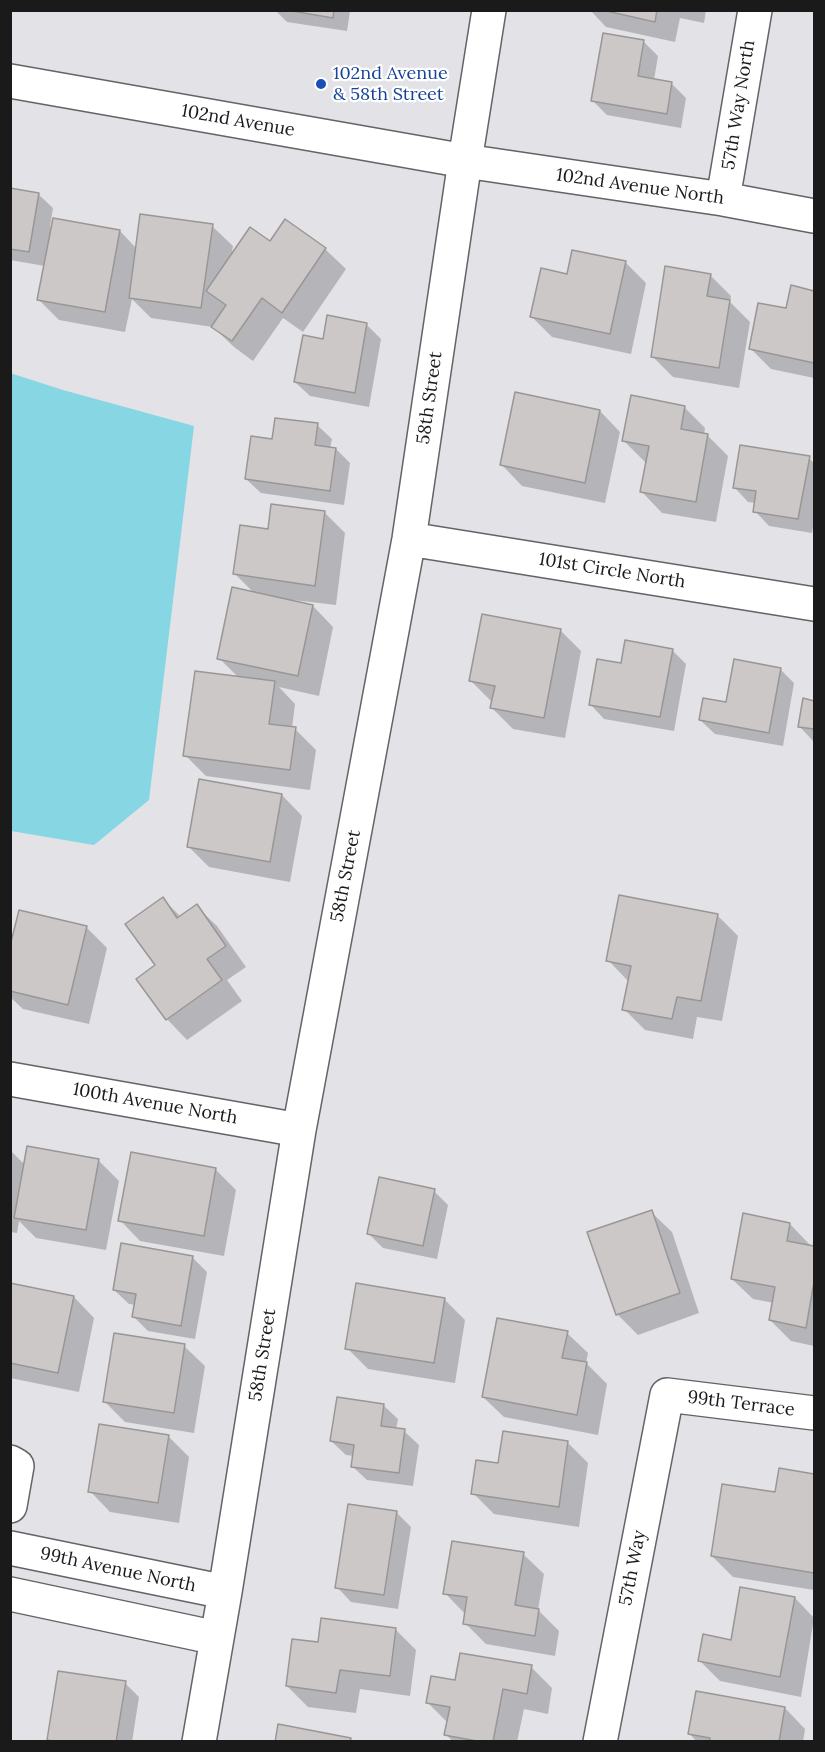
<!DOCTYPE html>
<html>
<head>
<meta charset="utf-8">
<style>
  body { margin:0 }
  #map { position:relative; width:825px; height:1752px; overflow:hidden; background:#e3e2e6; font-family:Lora,serif }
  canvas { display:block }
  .frame { position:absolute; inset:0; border:12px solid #1a1a1b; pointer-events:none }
</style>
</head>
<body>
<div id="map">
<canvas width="825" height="1752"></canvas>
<div class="frame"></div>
</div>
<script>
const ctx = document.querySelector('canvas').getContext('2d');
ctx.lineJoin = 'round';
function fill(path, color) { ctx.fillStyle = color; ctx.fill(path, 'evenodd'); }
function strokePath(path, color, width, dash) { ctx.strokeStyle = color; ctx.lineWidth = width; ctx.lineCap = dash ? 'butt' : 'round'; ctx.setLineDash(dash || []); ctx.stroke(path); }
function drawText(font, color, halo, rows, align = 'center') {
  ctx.font = font + ' Lora,serif'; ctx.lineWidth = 4.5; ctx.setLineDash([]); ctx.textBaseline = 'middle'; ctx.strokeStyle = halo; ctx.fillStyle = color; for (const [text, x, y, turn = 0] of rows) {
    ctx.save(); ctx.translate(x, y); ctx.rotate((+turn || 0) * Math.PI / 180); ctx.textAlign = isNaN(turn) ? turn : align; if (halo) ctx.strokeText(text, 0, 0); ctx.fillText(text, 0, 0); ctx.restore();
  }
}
fill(new Path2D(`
  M10 373 63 390 194 426 149 800 94 845 11 831Z`), '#86d6e3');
fill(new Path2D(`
  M275 10H349L350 11 347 31 287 22Z
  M590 10H706L704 23 680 18 675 42 606 27Z
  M604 34 644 42 658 56 654 80 672 84 686 98 681 128 607 115 593 101Z
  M10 190 38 194 53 208 50 227 52 228 54 220 120 231 137 249 212 226 233 246 231 257 271 243 325 249 346 269 303 332 283 318 253 361 234 347 213 327 151 318 132 299 125 332 59 320 39 300 45 266 10 260Z
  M625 262 646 283 631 354 552 337 532 317 568 276Z
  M710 275 731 296 730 302 750 322 739 388 673 377 652 356Z
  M792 287 814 292V378L771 369 750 348 787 310Z
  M367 325 381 339 369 407 310 396 295 382 324 341Z
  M684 407 705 428 704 435H707L728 456 716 522 662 513 642 492 648 462H645L624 441Z
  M600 411 620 432 605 503 522 486 502 465Z
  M317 425 332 439 330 448 336 449 350 463 344 505 261 493 246 479 273 441Z
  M809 458 814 463V521L812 533 769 526 755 511 756 503 748 502 734 487Z
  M325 513 345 533 336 605 293 600 292 602 313 606 333 627 319 696 279 687 295 704 292 728 295 729 316 750 310 790 206 776 185 755 239 678 219 658 255 594 235 574 269 530Z
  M560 630 581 651 565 738 513 729 492 708 494 702 491 701 470 680Z
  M672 650 686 664 674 731 604 719 590 704 622 665Z
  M780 669 794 683 783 746 715 734 700 720Z
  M804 700 814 702V742L799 726Z
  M282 795 302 816 290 882 209 867 189 847Z
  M163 899 181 917 196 906 217 926 246 967 227 980 242 1001 187 1040 167 1019 157 966Z
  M717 915 738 936 722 1021 697 1017 693 1039 645 1030 624 1009 628 981 608 960Z
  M86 927 107 948 89 1024 23 1009 10 997V953Z
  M10 1150 25 1165 98 1160 119 1181 106 1250 36 1238 19 1221 17 1233 10 1232Z
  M215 1169 236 1190 224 1256 140 1241 120 1220Z
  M434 1191 448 1205 437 1259 383 1248 369 1234Z
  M651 1212 672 1232 699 1313 638 1335 617 1314Z
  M790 1224 810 1245V1247L814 1248V1346L791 1341 770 1320 774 1303 753 1299 732 1279Z
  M192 1257 207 1272 195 1339 148 1331 134 1317 136 1305 129 1304 114 1290Z
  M10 1284 74 1297 94 1318 79 1392 10 1378Z
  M444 1299 465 1320 455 1383 368 1369 347 1348Z
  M567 1333 588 1353 586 1363 607 1384 598 1435 504 1417 483 1397Z
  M184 1346 205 1366 194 1433 125 1422 104 1401Z
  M383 1405 398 1419 396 1429 404 1431 419 1445 413 1486 367 1480 352 1466 354 1456 346 1455 331 1441Z
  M169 1437 189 1457 179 1523 110 1512 90 1491Z
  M567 1442 588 1463 579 1527 494 1514 473 1493 499 1464Z
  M780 1470 814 1475V1590L733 1577 712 1556 776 1494Z
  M397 1513 411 1527 398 1609 351 1602 337 1587Z
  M523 1554 544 1574 538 1610 559 1631 555 1656 486 1644 465 1623 466 1615 445 1593Z
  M795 1598 814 1618 801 1697 720 1681 700 1661 732 1642Z
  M396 1630 416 1650 410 1696 360 1689 356 1713 308 1707 287 1686 319 1644Z
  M531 1667 552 1688 548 1714 524 1709 517 1742H453L446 1734 448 1723 427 1702 456 1682Z
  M125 1683 139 1697 132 1742H51L49 1739Z
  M785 1708 805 1729 803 1742H697L690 1734Z`), '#0003');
const building = new Path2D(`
  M286 10H334L333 18Z
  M602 10H657L655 22Z
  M603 33 644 40 638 76 672 82 667 114 591 101Z
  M10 188 39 193 29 252 10 249Z
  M140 214 213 224 201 308 129 298Z
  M53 218 120 230 105 312 37 300Z
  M285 219 326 248 282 313 262 298 232 341 211 327 226 305 206 291 250 227 270 241Z
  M572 250 626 261 610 334 530 317 541 268 567 274Z
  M665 266 711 274 707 296 730 300 719 368 651 357Z
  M791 285 814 291V363L749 349 758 303 786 308Z
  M327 315 367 323 355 393 294 382 303 335 323 339Z
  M515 392 600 410 585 483 500 465Z
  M631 395 685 406 681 429 708 434 696 502 640 492 649 446 622 441Z
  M275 418 318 423 315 445 336 448 330 491 245 479 251 436 272 439Z
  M740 445 810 456 798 519 753 512 756 491 733 488Z
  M271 504 325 511 315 586 233 574 240 525 268 529Z
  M232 587 313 605 298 676 217 659Z
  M482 614 561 629 544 718 490 708 495 686 469 681Z
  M625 640 673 649 660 717 589 705 597 659 621 663Z
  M734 659 781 668 769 733 699 720 703 698 726 702Z
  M195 671 275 681 269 724 296 727 290 770 183 756Z
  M803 698 814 701V729L798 727Z
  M199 779 282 794 270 862 187 847Z
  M619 895 718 914 701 1001 677 997 672 1019 622 1010 631 966 606 961Z
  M163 897 177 918 197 904 226 946 207 959 222 980 166 1020 136 979 155 965 125 924Z
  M19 910 87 926 68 1005 10 991V946Z
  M27 1146 99 1159 86 1230 14 1218Z
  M131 1152 216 1168 204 1236 118 1221Z
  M379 1177 435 1189 423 1246 367 1234Z
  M652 1210 680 1293 616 1315 587 1232Z
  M743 1213 790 1223 787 1241 814 1246V1282L806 1328 769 1320 775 1287 731 1279Z
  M121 1243 193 1256 181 1326 132 1317 136 1294 113 1290Z
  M10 1283 74 1296 58 1373 10 1363Z
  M356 1283 445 1298 434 1363 345 1349Z
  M497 1318 568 1331 562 1358 587 1362 577 1415 482 1397Z
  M114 1333 185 1344 174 1413 103 1402Z
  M337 1397 384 1404 381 1426 405 1429 399 1473 351 1467 354 1445 330 1441Z
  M99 1424 169 1435 158 1503 88 1492Z
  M503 1431 568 1441 559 1507 471 1494 476 1460 498 1463Z
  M779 1468 814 1474V1573L711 1556 722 1484 775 1492Z
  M348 1504 397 1511 384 1595 335 1588Z
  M452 1541 524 1552 515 1605 539 1609 535 1636 463 1624 467 1597 443 1594Z
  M740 1587 795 1597 780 1677 698 1661 703 1634 731 1640Z
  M321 1618 396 1628 390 1676 340 1670 336 1693 286 1686 292 1639 318 1642Z
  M460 1653 532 1665 527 1694 503 1689 493 1742H482L444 1735 450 1707 426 1703 431 1676 455 1680Z
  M58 1671 126 1681 116 1742H58L47 1740Z
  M696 1691 785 1707 779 1742H710V1738L688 1734Z
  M278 1724 351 1738 350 1742H275Z`);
fill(building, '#ccc8c7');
strokePath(building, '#9a9695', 1.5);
const minor = new Path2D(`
  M10 81 465 161 723 199 814 216
  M723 199 755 10
  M409 539 814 604
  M10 1079 299 1130
  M10 1462 17 1466 10 1506
  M10 1548 225 1592
  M10 1594 217 1638
  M199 1742 225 1592 299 1130 409 539 465 161 489 10
  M600 1742 667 1395 814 1413`);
strokePath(minor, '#646367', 36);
strokePath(minor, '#fff', 33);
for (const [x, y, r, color] of [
  [321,84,6,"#1a4fb4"]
]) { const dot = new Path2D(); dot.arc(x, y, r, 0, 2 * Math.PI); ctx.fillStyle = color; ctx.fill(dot); strokePath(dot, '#fff', 2); }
drawText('18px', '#164399', '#fff', [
  ["102nd Avenue",333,74],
  ["& 58th Street",333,95]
], 'left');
drawText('18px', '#1a1a1b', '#fff', [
  ["57th Way North",739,105,-81],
  ["102nd Avenue",238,121,10],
  ["102nd Avenue North",640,187,8],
  ["58th Street",430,398,-82],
  ["101st Circle North",612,571,9],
  ["58th Street",346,876,-79],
  ["100th Avenue North",155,1104,10],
  ["58th Street",263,1355,-81],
  ["99th Terrace",741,1404,7],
  ["57th Way",633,1568,-79],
  ["99th Avenue North",118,1570,12]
]);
</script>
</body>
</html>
